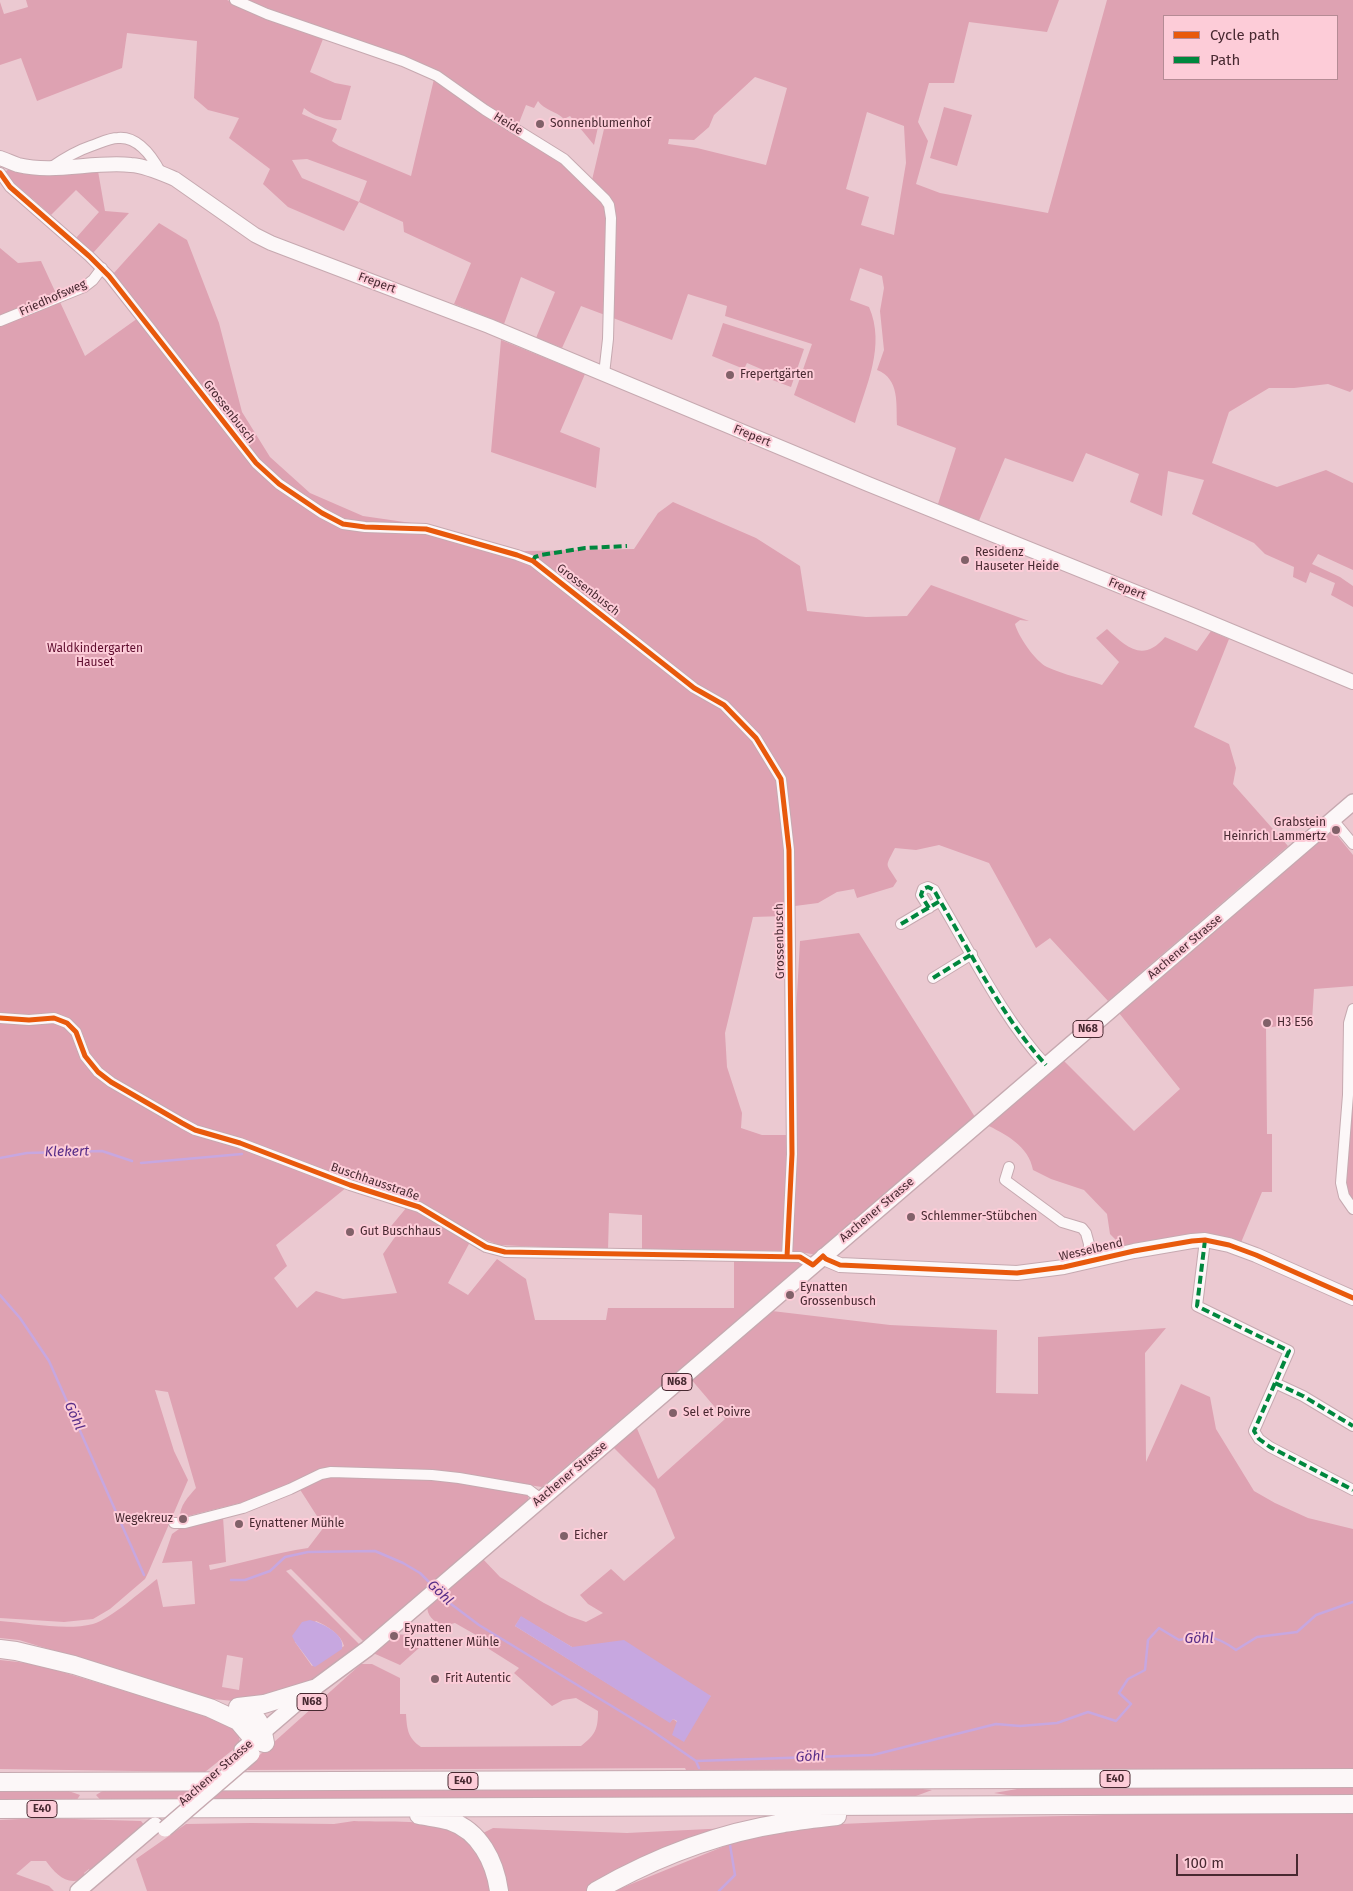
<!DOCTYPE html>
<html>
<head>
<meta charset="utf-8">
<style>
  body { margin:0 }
  #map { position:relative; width:1353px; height:1891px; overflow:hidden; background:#ebc9d1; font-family:"Fira Sans",sans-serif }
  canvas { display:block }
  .legend { position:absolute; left:1163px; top:15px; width:175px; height:65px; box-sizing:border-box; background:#fdccd8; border:1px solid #b58b95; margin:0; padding:6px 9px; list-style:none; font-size:15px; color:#482931 }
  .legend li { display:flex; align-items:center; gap:10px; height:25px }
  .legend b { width:25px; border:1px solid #b58b95 }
  .scale { position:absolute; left:1176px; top:1854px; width:122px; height:22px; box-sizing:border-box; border:2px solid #482931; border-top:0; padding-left:6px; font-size:15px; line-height:18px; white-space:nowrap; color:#482931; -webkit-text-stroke:4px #fdccd8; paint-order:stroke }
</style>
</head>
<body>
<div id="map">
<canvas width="1353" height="1891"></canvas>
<ul class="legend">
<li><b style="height:6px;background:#e8590c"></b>Cycle path</li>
<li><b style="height:6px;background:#00873e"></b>Path</li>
</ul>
<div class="scale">100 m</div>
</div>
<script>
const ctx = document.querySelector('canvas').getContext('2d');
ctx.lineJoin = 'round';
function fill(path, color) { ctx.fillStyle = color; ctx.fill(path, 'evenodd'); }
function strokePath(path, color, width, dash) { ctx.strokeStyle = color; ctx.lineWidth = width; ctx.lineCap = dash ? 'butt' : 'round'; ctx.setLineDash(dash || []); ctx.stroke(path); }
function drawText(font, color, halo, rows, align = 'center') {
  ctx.font = font + ' "Fira Sans",sans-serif'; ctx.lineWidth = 4; ctx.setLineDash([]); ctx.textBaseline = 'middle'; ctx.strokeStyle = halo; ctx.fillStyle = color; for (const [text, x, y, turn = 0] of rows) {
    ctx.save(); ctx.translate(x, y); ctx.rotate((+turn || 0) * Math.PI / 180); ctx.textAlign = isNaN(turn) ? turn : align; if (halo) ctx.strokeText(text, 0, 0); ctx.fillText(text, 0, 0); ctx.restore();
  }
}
fill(new Path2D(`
  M26 0H227L295 29 323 39 310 72 335 83 351 86 341 120C329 121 314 117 304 108L302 114 337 129 332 141 339 146 411 176 434 79 561 163 590 190 606 208 607 219 605 315 581 306 562 348 536 338 555 292 521 277 504 324 454 304 471 263 404 232 403 222 359 202 344 231 288 207 263 184 270 169 229 138 239 118 208 110 194 98 197 41 127 33 122 68 37 101 21 58 0 65V2L4 14 28 7ZM307 159 367 181 359 202 302 178 292 160Z
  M246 0H1059L1047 32 969 22 954 83H929L918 122 928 141 916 184 940 193 1048 213 1107 0H1353V389L1350 392 1328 384 1294 388H1269L1229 412 1212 463 1277 487 1326 470 1353 483V570L1318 554 1312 564 1340 577 1353 586V607L1331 595 1335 583 1310 572 1306 583 1293 577 1294 567 1265 554 1254 543 1192 514 1204 480 1168 471 1162 516 1130 502 1139 474 1086 453 1073 482 1005 458 978 523 937 507 956 448 897 425C896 404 900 379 877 370L884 350 880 311 884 288 882 276 860 268 850 300 869 307C886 346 866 385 855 423L794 395 812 344 725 316 727 306 688 294 672 340 613 318 614 208 611 199 592 180 604 129 598 127 594 145 570 116 564 119C556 111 544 110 538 101L534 108 526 105 517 128 443 75ZM1164 16H1337V79H1164ZM755 77 787 88 766 165 697 148 668 144 669 139 694 140 709 127 714 115ZM867 112 904 126 906 163 894 235 861 225 869 197 846 189Z
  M944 107 972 115 957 166 930 158Z
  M9 169 98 171 105 211 129 213 93 253 76 238 99 212 76 190 51 215 6 176V171Z
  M159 223 187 240 219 323 242 412 270 457 310 493 363 516 432 526 524 551 634 549 658 513 673 502 756 538 800 566 807 611 866 617 907 616 931 585 1029 621 1020 620 1015 624C1018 636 1035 661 1047 667 1064 675 1085 679 1102 685L1119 662 1096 638 1107 629C1126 647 1143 663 1165 637L1197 651 1211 631 1229 639 1194 727 1229 744 1236 768 1233 784 1288 846 1108 1001 1050 938 1036 948 989 863 939 845 916 850 895 848C884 869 886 862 897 881L893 887 857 898 854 889 837 892 818 903 795 906 784 916 753 917 725 1033 727 1067 742 1113 741 1128 762 1135H787L786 1248 781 1251 642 1249V1215L609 1213 608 1250 499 1245 476 1236 421 1204 347 1187 276 1245 287 1266 274 1278 297 1308 316 1291 343 1299 397 1293 383 1254 395 1237 387 1231 407 1207 421 1213 470 1242 448 1283 468 1295 497 1259 526 1279 535 1320H606L608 1308H734V1259L804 1263 542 1487 417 1469 326 1468 260 1498 180 1518C179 1506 189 1496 196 1488L168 1392 155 1390 174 1451 188 1480 148 1573 145 1579 110 1609 93 1619 64 1622 0 1618V248L18 263 41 261 85 356 145 313 113 274Z
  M723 323 804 349 791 387 759 375 761 369 747 363 744 369 712 356Z
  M501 340 585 374 560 432 600 448 596 488 491 452Z
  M1332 829 1353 855V986L1314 989 1312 1021 1266 1028 1267 1134H1272V1192H1262L1240 1245 1124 1248 1110 1234 1107 1214 1084 1190 1051 1179 1033 1170C1029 1146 1005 1134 985 1124L1063 1060 1134 1131 1180 1089 1119 1013Z
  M859 933 975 1117 818 1255 793 1251 789 1136 800 941Z
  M1353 1065V1205L1346 1193Z
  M772 1311 890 1325 997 1330 996 1393 1038 1394V1337L1166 1328 1145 1353 1146 1462 1181 1384 1210 1397 1216 1429 1254 1491 1275 1503 1308 1518 1353 1529V1769L686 1770 685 1768 243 1770 361 1664H372L400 1678V1714H406C407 1730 408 1738 421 1747L581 1746C595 1735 598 1730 598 1711L576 1698 563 1700 552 1706 514 1673 519 1668 489 1649 483 1639 455 1623 443 1626C433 1621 427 1616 427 1605L481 1557 500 1577 544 1603 569 1616 586 1622 603 1613 588 1604 580 1595 611 1569 624 1581 675 1538 655 1489 612 1446 636 1426 658 1479 725 1419 690 1378ZM521 1617 572 1647 711 1696 677 1722 673 1719 670 1722 515 1626Z
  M324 1476 445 1479 529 1495 528 1500 439 1581 363 1641 291 1569 286 1571 360 1645 314 1681 245 1702 212 1699 19 1640 0 1638V1621C28 1623 66 1631 93 1624 112 1618 140 1592 157 1579L163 1607 195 1604 192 1561 162 1563 172 1534 179 1529 223 1517 226 1562 209 1565 210 1570C243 1563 275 1553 308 1548L324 1527 299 1488ZM316 1621C327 1626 341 1634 344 1646L312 1666 295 1642ZM227 1655 243 1658 239 1690 222 1687Z
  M394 1634 409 1635 419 1648 400 1665 373 1653Z
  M0 1660 36 1664 227 1722C234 1729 242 1734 239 1745L205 1772 0 1769Z
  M1353 1783V1800L1026 1798 994 1793 1046 1784Z
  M887 1785 932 1790 900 1802 105 1805 96 1795 109 1787Z
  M0 1788H60L80 1795 75 1803 0 1804Z
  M1188 1813 1353 1814V1891H614L742 1839 818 1825 980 1818Z
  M41 1818 141 1821 145 1826 91 1872 89 1869 84 1873 86 1876C70 1889 55 1874 46 1861H31L16 1874 49 1886 54 1891H0V1820Z
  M354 1821C376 1822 429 1820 447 1827 465 1835 483 1853 488 1872 490 1878 490 1885 491 1891H147L136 1859 186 1824 251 1823 334 1824Z
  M493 1828 627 1833 729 1828 588 1891H503L481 1834Z`), '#dea2b2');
fill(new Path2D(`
  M521 1616 572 1647 624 1640 711 1696 684 1742 672 1735 677 1721 673 1719 670 1723 515 1626Z
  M310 1620C322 1623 346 1634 342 1649L315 1667 313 1666 295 1642 292 1636 302 1622Z`), '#c7a7e0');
strokePath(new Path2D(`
  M0 1158 27 1153 102 1151 132 1161
  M141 1163 242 1154
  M0 1295 20 1318 49 1361 144 1575
  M231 1580H245L270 1571 285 1557 308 1552 375 1551 403 1563 420 1573 433 1586
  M440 1594 447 1601 479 1625 651 1730 696 1761 873 1755 996 1724 1020 1726 1057 1723 1088 1712 1116 1721 1131 1704 1119 1693 1128 1679 1145 1670 1148 1640 1159 1628 1179 1640C1203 1634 1216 1635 1236 1650L1257 1637 1297 1632 1316 1615 1353 1602
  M696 1761 699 1768
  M719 1891 735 1875 730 1845`), '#c7a7e0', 2.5);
const street = new Path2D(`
  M235 0 267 14 403 61 437 76 485 110 564 159 605 199 609 205 611 218 608 339 604 374
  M50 168C63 159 76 151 91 146 100 143 109 138 118 138 139 136 153 158 161 173
  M0 173 10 187 89 256 109 276 256 463 279 484 322 513 343 524 365 527 426 529 517 555 533 561 694 688 724 705 756 738 781 779 789 850 792 1154 787 1257
  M0 321 84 287 93 280 102 268
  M1333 820 1353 844
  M929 908 921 895 923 889 928 887 934 890 940 901
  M901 924 940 901C973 956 1002 1017 1046 1065
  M933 978 972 954
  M1353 1009 1349 1023 1348 1095 1341 1183 1344 1196 1353 1209
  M0 1018 29 1020 54 1018 67 1023 76 1032 85 1056 98 1072 111 1082 182 1123 195 1130 240 1143 350 1185 419 1207 486 1247 505 1252 800 1257 813 1265
  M1009 1167 1005 1180 1062 1222 1082 1228 1086 1233 1089 1244 1088 1261
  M1205 1240 1197 1306 1289 1351 1254 1431 1259 1439 1270 1447 1353 1490
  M1275 1383 1303 1396 1353 1426
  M174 1523H185L243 1508 290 1489 321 1474 331 1472 432 1475 459 1478 529 1490 541 1499`);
const secondary = new Path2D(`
  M0 158C6 160 12 163 18 165 55 174 93 161 131 165 146 166 161 173 175 179L255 235 271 243 489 326 868 484 1192 615 1353 682
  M823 1256 826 1259 840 1265 1017 1273 1064 1267 1134 1251 1192 1241 1205 1240 1229 1245 1256 1255 1353 1298`);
const primary = new Path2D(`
  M242 1750 313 1689 367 1649 1353 802
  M78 1891 155 1825`);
const highway = new Path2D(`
  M0 1649 16 1651 74 1665 210 1708 238 1721 254 1740 265 1743C262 1724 258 1716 241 1707
  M238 1707 264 1704 313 1689
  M0 1782 1353 1778
  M0 1809 1353 1804
  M419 1815C429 1817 440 1818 450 1821 480 1831 495 1862 499 1891
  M596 1891C654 1858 718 1833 784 1823 801 1820 819 1818 837 1816`);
strokePath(street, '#c6a9b0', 12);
strokePath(secondary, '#c6a9b0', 16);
strokePath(primary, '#c6a9b0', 18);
strokePath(highway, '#c6a9b0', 20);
strokePath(street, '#fcf7f8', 10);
strokePath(secondary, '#fcf7f8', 14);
strokePath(primary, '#fcf7f8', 15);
strokePath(highway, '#fcf7f8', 18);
const primaryBridge = new Path2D(`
  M165 1829 252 1754`);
strokePath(primaryBridge, '#c6a9b0', 18, []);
strokePath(primaryBridge, '#fcf7f8', 15);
strokePath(new Path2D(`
  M533 561 535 557 541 555 585 548 627 546
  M929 908 921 895 923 889 928 887 934 890 940 901
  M901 924 940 901C973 956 1002 1017 1046 1065
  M933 978 972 954
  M1205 1240 1197 1306 1289 1351 1254 1431 1259 1439 1270 1447 1353 1490
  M1275 1383 1303 1396 1353 1426`), '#00873e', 4, [8, 4]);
strokePath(new Path2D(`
  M0 173 10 187 89 256 109 276 256 463 279 484 322 513 343 524 365 527 426 529 517 555 533 561 694 688 724 705 756 738 781 779 789 850 792 1154 787 1257
  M0 1018 29 1020 54 1018 67 1023 76 1032 85 1056 98 1072 111 1082 182 1123 195 1130 240 1143 350 1185 419 1207 486 1247 505 1252 800 1257 813 1265 823 1256 826 1259 840 1265 1017 1273 1064 1267 1134 1251 1192 1241 1205 1240 1229 1245 1256 1255 1353 1298`), '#e8590c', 5);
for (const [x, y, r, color] of [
  [540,124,5,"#816169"],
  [730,375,5,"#816169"],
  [965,560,5,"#816169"],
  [1336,830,5,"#816169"],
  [1267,1023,5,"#816169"],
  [911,1217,5,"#816169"],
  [350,1232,5,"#816169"],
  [790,1295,5,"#816169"],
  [673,1413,5,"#816169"],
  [183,1519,5,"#816169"],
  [239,1524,5,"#816169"],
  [564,1536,5,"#816169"],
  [394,1636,5,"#816169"],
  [435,1679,5,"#816169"]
]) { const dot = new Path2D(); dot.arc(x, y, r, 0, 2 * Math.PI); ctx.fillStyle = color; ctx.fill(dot); strokePath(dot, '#fdccd8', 2); }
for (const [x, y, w] of [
  [1088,1029,30],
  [677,1382,30],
  [312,1702,30],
  [1115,1779,30],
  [463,1781,30],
  [42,1809,30]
]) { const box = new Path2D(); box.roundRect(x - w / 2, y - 8.5, w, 17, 4); ctx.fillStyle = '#fdccd8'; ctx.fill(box); strokePath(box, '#482931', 1); }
drawText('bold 11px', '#482931', null, [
  ["N68",1088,1029],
  ["N68",677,1382],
  ["N68",312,1702],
  ["E40",1115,1779],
  ["E40",463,1781],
  ["E40",42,1809]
]);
drawText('12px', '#482931', '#fdccd8', [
  ["Heide",508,124,32],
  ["Frepert",377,283,20],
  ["Friedhofsweg",53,298,-24],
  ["Grossenbusch",229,412,52],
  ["Frepert",752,436,22],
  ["Frepert",1127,589,22],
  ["Grossenbusch",588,590,38],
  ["Grossenbusch",780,941,-91],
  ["Aachener Strasse",1185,947,-40],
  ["Buschhausstraße",375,1182,19],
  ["Aachener Strasse",877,1210,-40],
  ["Wesselbend",1091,1250,-13],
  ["Aachener Strasse",570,1474,-40],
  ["Aachener Strasse",216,1773,-41]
]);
drawText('12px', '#482931', '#fdccd8', [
  ["Sonnenblumenhof",550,124],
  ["Frepertgärten",740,375],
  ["Residenz",975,553],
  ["Hauseter Heide",975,567],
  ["Grabstein",1326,823,"right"],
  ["Heinrich Lammertz",1326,837,"right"],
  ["H3 E56",1277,1023],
  ["Schlemmer-Stübchen",921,1217],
  ["Gut Buschhaus",360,1232],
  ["Eynatten",800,1288],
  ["Grossenbusch",800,1302],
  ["Sel et Poivre",683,1413],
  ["Wegekreuz",173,1519,"right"],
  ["Eynattener Mühle",249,1524],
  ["Eicher",574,1536],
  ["Eynatten",404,1629],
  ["Eynattener Mühle",404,1643],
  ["Frit Autentic",445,1679]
], 'left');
drawText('12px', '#5f0e2f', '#fdccd8', [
  ["Waldkindergarten",95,649],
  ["Hauset",95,663]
]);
drawText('italic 14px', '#582e88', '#fdccd8', [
  ["Klekert",67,1152,-1],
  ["Göhl",74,1416,66],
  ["Göhl",440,1593,44],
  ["Göhl",1199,1639],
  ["Göhl",810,1757,-2]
]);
</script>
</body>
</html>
